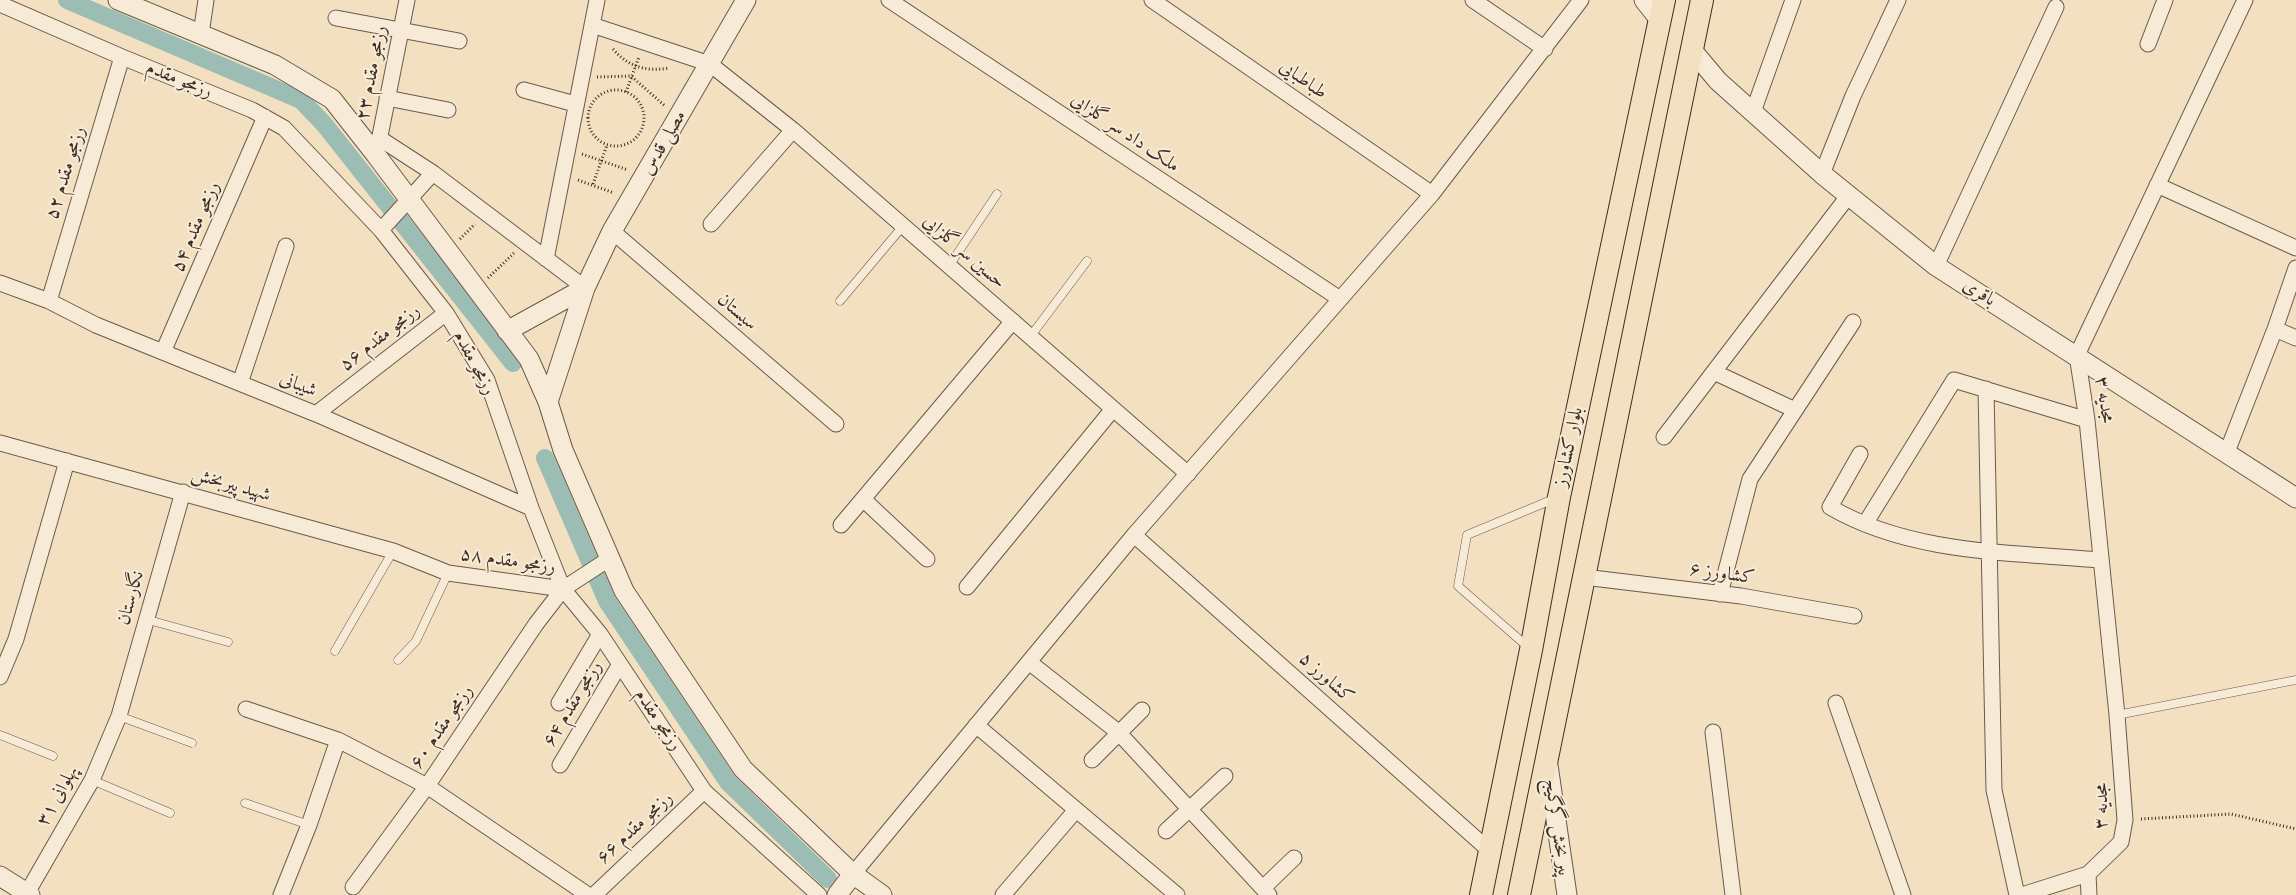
<!DOCTYPE html>
<html>
<head>
<meta charset="utf-8">
<style>
  body { margin:0 }
  canvas { display:block; background:#f3e0c1 }
</style>
</head>
<body>
<canvas width="2296" height="895"></canvas>
<script>
const ctx = document.querySelector('canvas').getContext('2d');
ctx.lineJoin = 'round';
function strokePath(path, color, width, dash) { ctx.strokeStyle = color; ctx.lineWidth = width; ctx.lineCap = dash ? 'butt' : 'round'; ctx.setLineDash(dash || []); ctx.stroke(path); }
function drawText(font, color, halo, rows, align = 'center') {
  ctx.font = font + ' "Gentium Book Plus",Amiri,serif'; ctx.lineWidth = 4; ctx.setLineDash([]); ctx.textBaseline = 'middle'; ctx.strokeStyle = halo; ctx.fillStyle = color; for (const [text, x, y, turn = 0] of rows) {
    ctx.save(); ctx.translate(x, y); ctx.rotate((+turn || 0) * Math.PI / 180); ctx.textAlign = isNaN(turn) ? turn : align; if (halo) ctx.strokeText(text, 0, 0); ctx.fillText(text, 0, 0); ctx.restore();
  }
}
strokePath(new Path2D(`
  M67 0 301 100 324 124 513 363
  M545 458 607 601 728 782 828 879`), '#9bbdb4', 18);
const service = new Path2D(`
  M949 266 997 194
  M840 301 903 226
  M1030 337 1087 261
  M145 619 228 642
  M1528 647 1458 586 1467 535 1554 499
  M335 651 393 551
  M398 660 416 641 448 573
  M2117 715 2296 680
  M119 716 192 743
  M0 735 53 756
  M92 780 170 813
  M245 803 309 825`);
const minor = new Path2D(`
  M889 0 1340 299
  M1152 0 1432 194
  M1473 0 1545 49
  M0 4 122 57 252 110 284 128 381 230 446 313 487 380 531 508 563 589 600 634 704 791 819 895
  M336 18 459 41
  M592 25 710 64 793 130 1188 474
  M201 34 206 0
  M2148 44 2165 0
  M524 90 575 104
  M387 98 448 110
  M1753 112 1793 0
  M379 138 433 173 585 288
  M378 146 407 0
  M1822 174 1853 96 1898 0
  M2157 185 2296 248
  M711 224 793 130
  M381 230 433 173
  M612 231 836 424
  M546 259 597 0
  M1936 266 2056 7
  M0 283 49 301 96 325 316 414 531 508
  M49 301 122 57
  M2275 329 2296 338
  M163 352 265 117
  M1714 372 1795 410
  M240 383 286 246
  M1986 389 1994 790 2017 895
  M316 414 446 313
  M1664 437 1849 195
  M0 443 393 551 448 573 563 589
  M2227 452 2275 329 2296 268
  M1860 454 1830 507C1910 554 2010 552 2100 560
  M863 499 927 559
  M1865 524 1954 380 2087 420
  M841 525 1013 321
  M1134 535 1490 851
  M1584 577 1741 596 1854 616
  M967 587 1113 409
  M1720 594 1750 479 1853 322
  M1029 662 1118 732 1269 895
  M0 677 16 639 67 461
  M559 703 600 634
  M1836 703 1903 895
  M246 709 338 740 427 786 588 895
  M976 725 1177 895
  M1713 732 1733 895
  M1092 760 1142 710
  M560 765 620 664
  M1166 831 1225 776
  M853 874 1134 535 1432 194 1581 0
  M2088 874 2089 895
  M353 887 427 786 536 624 563 589 609 559
  M1263 888 1294 858
  M27 893 92 780 119 716 183 492
  M281 895 309 825 338 740
  M594 895 704 791
  M1003 895 1076 810
  M2022 895 2088 874 2121 842 2125 820 2117 715 2087 420 2077 355 2245 0`);
const tertiary = new Path2D(`
  M118 0 275 65 332 99 376 155 529 359 548 402 563 450 624 591 743 769 853 874 882 895
  M1644 0 1660 20
  M1692 50 1718 81 1822 174 1936 266 2296 498
  M507 331 585 288
  M548 402 585 288 612 231 746 0
  M1548 765 1567 895
  M0 876 30 895
  M837 895 853 874`);
const primary = new Path2D(`
  M1481 895 1531 650 1559 497 1664 0
  M1519 895 1702 0`);
strokePath(service, '#6a5a4b', 9);
strokePath(minor, '#6a5a4b', 17);
strokePath(tertiary, '#6a5a4b', 21);
strokePath(primary, '#3c2e24', 24);
strokePath(new Path2D(`
  M613 49C628 67 647 72 669 68
  M597 77 631 76 665 106
  M588 118a28 28 0 1 1 56 0a28 28 0 1 1-56 0Z
  M626 92 639 57
  M582 154 628 170
  M578 180 614 193
  M593 184 607 145
  M460 239 475 224
  M488 278 514 253
  M2141 819 2231 814 2296 829`), '#3c2e24', 3, [1, 2.5]);
strokePath(service, '#f7ebd7', 8);
strokePath(minor, '#f7ebd7', 15);
strokePath(tertiary, '#f7ebd7', 19);
strokePath(primary, '#f3e0c1', 22);
drawText('19px', '#3c2e24', '#f7ebd7', [
  ["رزمجو مقدم ۲۳",372,73,-79],
  ["رزمجو مقدم",179,80,22],
  ["طباطبایی",1303,80,35],
  ["ملک داد سر گلزایی",1125,133,34],
  ["مصلی قدس",664,143,-60],
  ["رزمجو مقدم ۵۲",66,173,-73],
  ["رزمجو مقدم ۵۴",196,227,-67],
  ["حسین سر گلزایی",964,252,41],
  ["باقری",1979,293,32],
  ["سیستان",737,312,41],
  ["رزمجو مقدم ۵۶",380,338,-38],
  ["رزمجو مقدم",474,363,62],
  ["شیبانی",298,385,22],
  ["مجدیه ۳",2104,400,82],
  ["بلوار کشاورز",1569,447,-78],
  ["شهید پیربخش",231,485,16],
  ["رزمجو مقدم ۵۸",508,561,8],
  ["کشاورز ۶",1722,574,8],
  ["نگارستان",131,598,-74],
  ["کشاورز ۵",1326,678,42],
  ["رزمجو مقدم ۶۴",573,704,-59],
  ["رزمجو مقدم",658,720,56],
  ["رزمجو مقدم ۶۰",442,727,-56],
  ["پهلوانی ۳۱",58,796,-61],
  ["مجدیه ۳",2102,806,-90],
  ["پیر بخش گرگیج",1557,827,82],
  ["رزمجو مقدم ۶۶",635,828,-43]
]);
</script>
</body>
</html>
